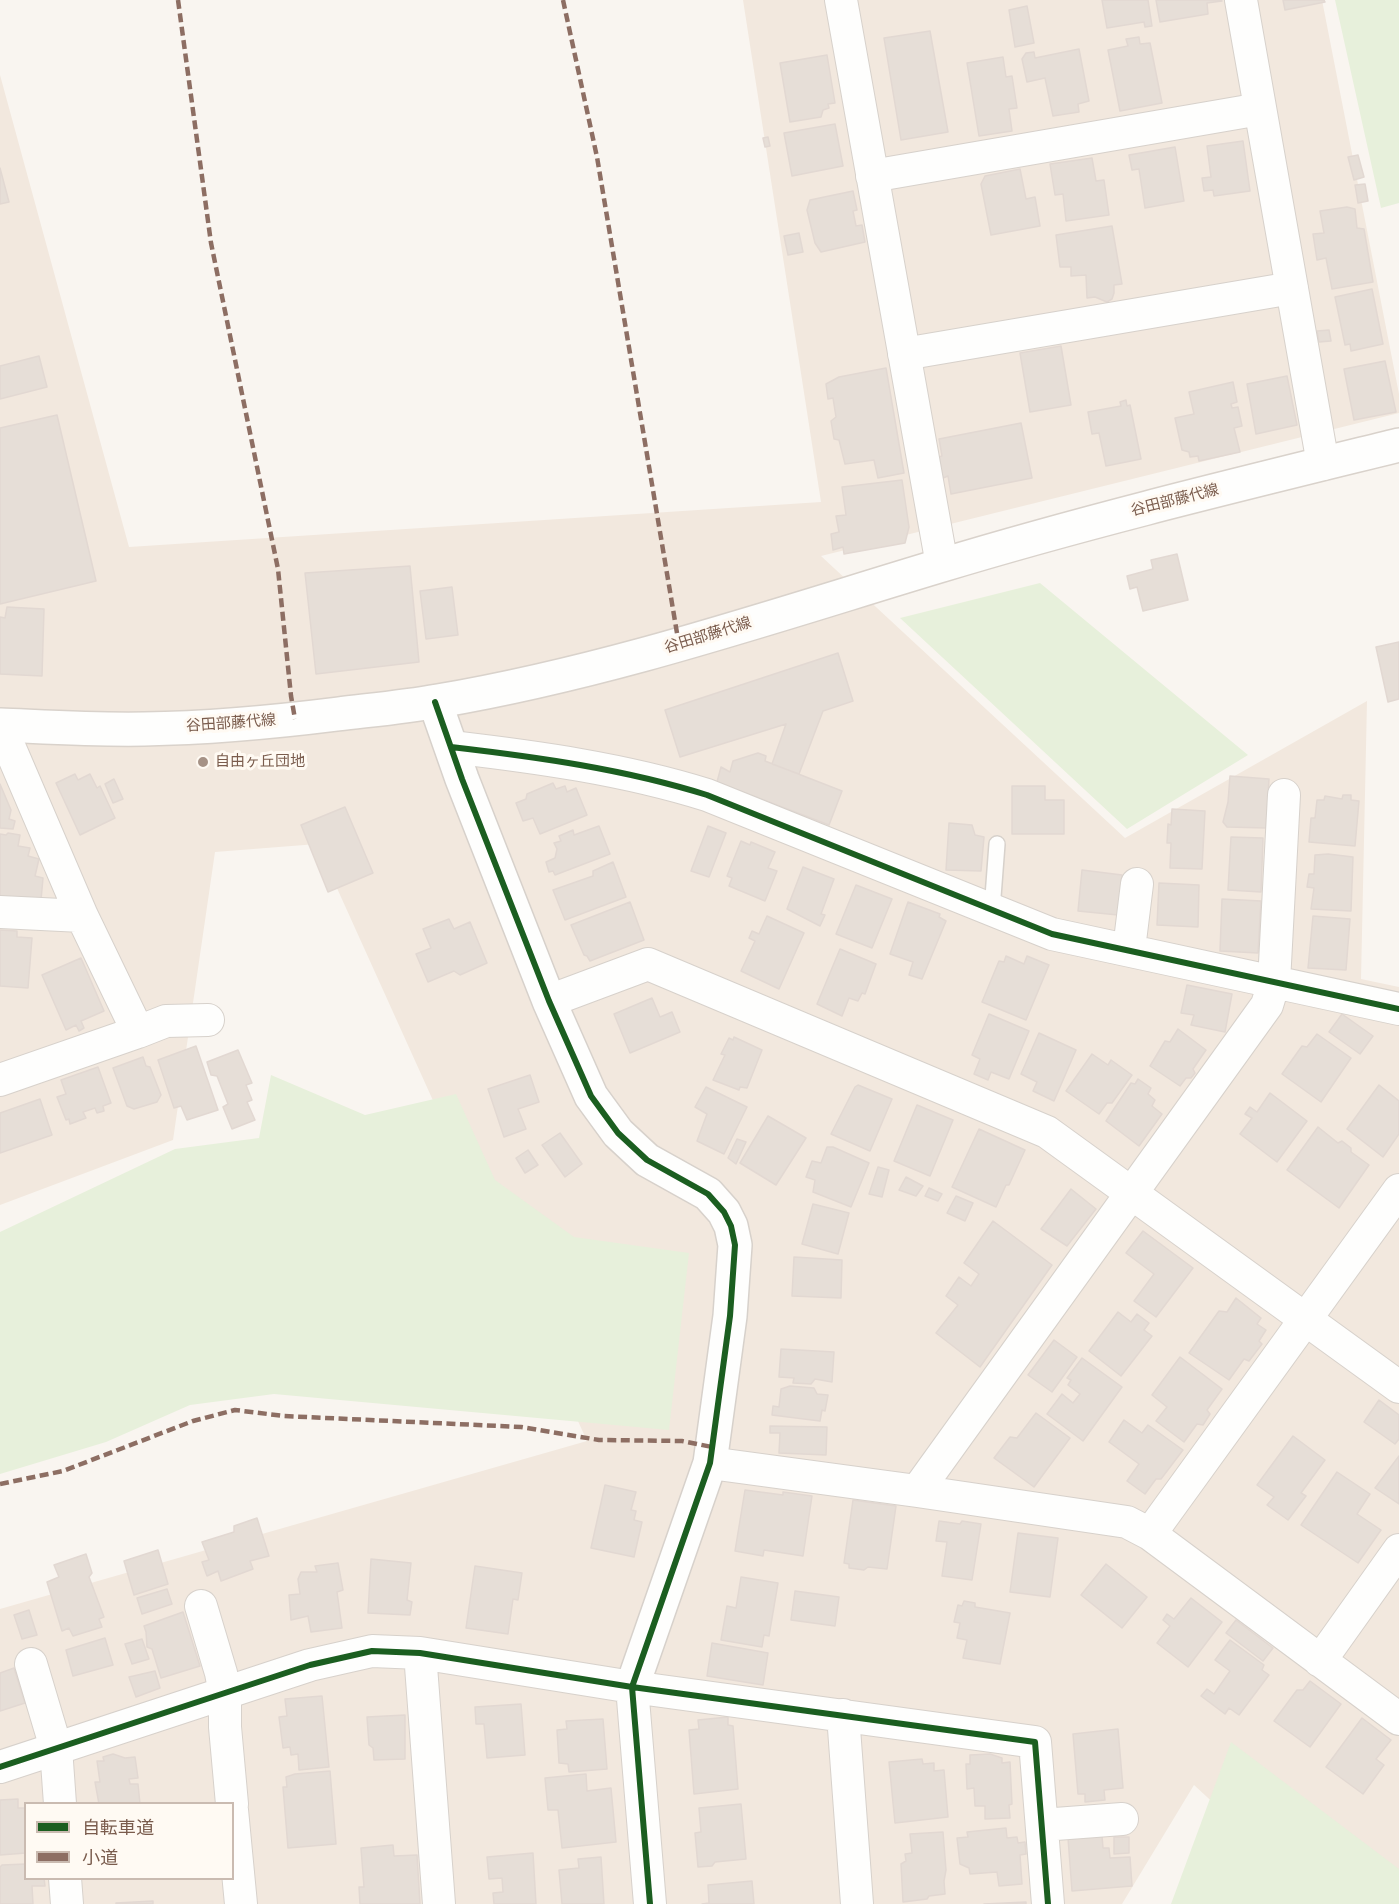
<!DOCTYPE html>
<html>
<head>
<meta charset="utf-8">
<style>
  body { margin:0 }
  #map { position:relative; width:1399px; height:1904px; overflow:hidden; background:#f9f5f0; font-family:"Titillium Web","Noto Sans JP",sans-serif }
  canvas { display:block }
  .legend { position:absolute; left:24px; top:1802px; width:210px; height:78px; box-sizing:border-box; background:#fffaf3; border:2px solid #cabbb1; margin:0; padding:8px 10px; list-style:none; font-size:18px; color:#7a5c4d }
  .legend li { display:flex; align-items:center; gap:12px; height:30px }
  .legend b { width:30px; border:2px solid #cabbb1 }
</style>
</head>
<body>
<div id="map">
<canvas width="1399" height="1904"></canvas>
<ul class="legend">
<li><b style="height:8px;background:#1b5e20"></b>自転車道</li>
<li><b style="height:8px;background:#8d6e63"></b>小道</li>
</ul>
</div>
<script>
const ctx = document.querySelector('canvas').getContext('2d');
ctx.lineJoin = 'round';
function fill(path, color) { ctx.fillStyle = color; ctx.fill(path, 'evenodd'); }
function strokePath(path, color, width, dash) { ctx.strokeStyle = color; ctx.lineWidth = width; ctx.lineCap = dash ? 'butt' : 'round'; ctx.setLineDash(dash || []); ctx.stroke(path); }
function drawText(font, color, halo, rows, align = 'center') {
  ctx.font = font + ' "Titillium Web","Noto Sans JP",sans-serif'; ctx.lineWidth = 6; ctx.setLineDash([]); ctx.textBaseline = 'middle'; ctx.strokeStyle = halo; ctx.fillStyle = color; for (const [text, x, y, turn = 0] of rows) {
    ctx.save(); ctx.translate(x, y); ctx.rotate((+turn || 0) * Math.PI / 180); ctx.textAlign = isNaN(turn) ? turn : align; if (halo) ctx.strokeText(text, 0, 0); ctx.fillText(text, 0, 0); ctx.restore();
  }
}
fill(new Path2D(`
  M743 0H1322L1399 394V413L821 556 1125 838 1367 701 1361 979 1399 987V1904H1323L1194 1785 1122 1904H0V1609L587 1441 317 844 215 852 173 1140 0 1205V75L129 547 821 502ZM26 1804H232V1878H26Z`), '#f2e8de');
fill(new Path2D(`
  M1335 0H1399V203L1381 208Z
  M1040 583 1248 755 1127 829 900 618Z
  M271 1075 365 1115 456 1094 495 1180 574 1237 689 1253 669 1430 274 1394 190 1405 106 1442 0 1474V1232L175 1149 259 1138Z
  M1231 1742 1399 1869V1904H1171Z`), '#e7f0db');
const building = new Path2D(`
  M1102 0H1148L1152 26 1145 27 1144 22 1107 28Z
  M1156 0H1221L1222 1 1207 3 1208 14 1160 22Z
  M1283 0H1324L1325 2 1285 10Z
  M1027 6 1034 43 1015 47 1009 10Z
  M930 31 948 132 901 140 884 38Z
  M1139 37 1140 44 1150 43 1162 103 1120 111 1108 50 1128 46 1126 39Z
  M1079 49 1089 101 1078 104 1079 112 1053 116 1045 78 1027 82 1022 59 1026 53 1034 52 1035 58Z
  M827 55 835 103 828 104 829 108 823 110 821 117 790 122 780 63Z
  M1003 57 1006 77 1012 76 1017 108 1009 109 1012 131 979 136 967 63Z
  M835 124 843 166 792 176 784 133Z
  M768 137 770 146 765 147 763 138Z
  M1243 141 1250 191 1214 196 1213 190 1204 191 1202 178 1211 177 1207 146Z
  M1175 147 1184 201 1145 208 1139 169 1132 170 1129 155Z
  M1358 155 1364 177 1354 180 1348 157Z
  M1092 158 1096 181 1104 180 1109 215 1066 221 1063 194 1055 195 1050 164Z
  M0 168 9 202 0 204Z
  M1020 169 1026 199 1035 197 1040 226 991 235 981 184 985 176Z
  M1365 184 1368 201 1358 203 1355 185Z
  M853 191 857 210 853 211 856 226 862 225 865 242 821 252 815 243 807 210 810 200Z
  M1347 207 1355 209 1357 228 1364 229 1373 282 1332 289 1326 258 1317 260 1313 234 1324 233 1320 211Z
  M1112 226 1122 284 1114 285V293L1112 299 1107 302 1095 297 1087 298 1086 275 1071 276V267H1060L1056 235Z
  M799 233 803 252 788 255 784 236Z
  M1372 289 1383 344 1351 351 1350 344 1345 345 1335 297Z
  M1329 330 1331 341 1319 342 1317 331Z
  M1061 346 1071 405 1030 412 1020 353Z
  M39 356 47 387 0 399V366Z
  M1385 361 1396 412 1354 420 1344 369Z
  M886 368 904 473 878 478 874 460 845 464 839 440 834 439 831 421 836 417 833 398 828 399 826 384 839 377Z
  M1287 376 1297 425 1256 434 1247 384Z
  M1233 382 1237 402 1231 404 1232 408 1238 407 1242 426 1234 428 1240 452 1199 461 1198 456 1190 457 1189 452 1182 450 1175 418 1194 414 1189 392Z
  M1126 400 1127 406 1130 405 1141 459 1106 466 1099 433 1092 434 1088 412 1121 406 1120 402Z
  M57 415 96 581 0 604V428Z
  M1021 423 1032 478 951 494 948 476 943 478 939 457 942 456 939 439Z
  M902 480 909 527 905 543 844 554 843 547 833 550 831 534 839 532 836 516 846 515 842 487Z
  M1177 554 1188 600 1143 611 1137 587 1130 589 1127 576 1153 569 1151 560Z
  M410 566 419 662 316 674 305 573Z
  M452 587 458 635 426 639 420 591Z
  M7 607 44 609 42 676 0 674V617L5 618Z
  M1399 642V699L1388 702 1376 647Z
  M838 653 853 701 823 711 799 774 772 764 786 724 680 757 665 710Z
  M758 753 766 756 765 761 842 791 829 825 717 782 721 767 730 772 733 761Z
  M75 774 78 780 90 774 97 788 100 786 115 818 80 835 56 783Z
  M1230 776 1269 779 1266 828 1227 827 1223 822 1228 802Z
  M114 779 123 799 113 803 105 784Z
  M553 783 556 789 565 786 567 792 576 788 587 815 540 834 533 818 523 821 516 803 526 799 527 794Z
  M0 784 11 810 9 819 15 821 13 829 0 828Z
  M1012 786H1045V800H1064V834H1012Z
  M1343 795H1351V800L1359 801 1355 846 1309 842 1311 818H1315L1317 800H1324L1325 796 1342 799Z
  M345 807 373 873 328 892 301 825Z
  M1172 809 1205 811 1202 869 1170 868 1171 843H1167L1168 824 1171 825Z
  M949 823 972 825 975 835 984 837 981 871 946 870Z
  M599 826 610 854 555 875 553 871 549 872 546 862 555 858 557 849 554 843 561 841 559 836 573 830 574 835Z
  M708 826 726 833 709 877 691 871Z
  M8 833 20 835 18 846 30 848 28 856 39 859 35 876 43 878 41 900 0 899V834L6 835Z
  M1231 837 1263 838 1261 892 1228 890Z
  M741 841 750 845 751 842 775 852 768 868 777 871 765 901 729 886 732 878 727 876Z
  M1328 854 1353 857 1351 911 1311 909 1314 888 1307 887 1309 874H1314L1315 855Z
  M613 862 626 897 565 920 553 890 593 876V871Z
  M803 867 834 879 821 914 825 915 820 926 787 909Z
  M1082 870 1122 875 1118 915 1078 911Z
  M1159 883 1199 885 1198 927 1157 925Z
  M856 885 892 899 872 948 836 934Z
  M1222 899 1261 901 1258 953 1220 951Z
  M630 902 644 940 590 961 587 956 584 955 571 925Z
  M908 902 940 914 939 917 946 921 922 979 909 975 913 962 890 954Z
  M767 916 804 933 779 989 741 971 755 941 749 938 752 931 759 934Z
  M1313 916 1350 919 1346 970 1308 968Z
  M449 919 454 929 470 922 487 963 460 975 454 971 428 982 416 954 431 948 423 929Z
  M0 930 17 931V937L32 938 28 988 0 986Z
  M840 949 876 964 865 994 862 993 858 1001 849 998 842 1016 817 1004Z
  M1006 956 1024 964 1027 956 1049 965 1026 1020 982 1002 999 961 1004 962Z
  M81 958 104 1011 81 1021 84 1028 79 1031 76 1025 66 1030 42 975Z
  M1187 985 1232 994 1225 1032 1191 1025 1194 1015 1181 1013Z
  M652 998 660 1017 672 1012 680 1032 630 1053 614 1014Z
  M989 1014 1029 1031 1009 1079 991 1072 988 1080 974 1074 980 1059 972 1055Z
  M1342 1014 1373 1036 1360 1054 1329 1032Z
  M1178 1029 1206 1050 1193 1069 1195 1073 1191 1078H1186L1180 1086 1150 1066 1165 1041 1170 1042Z
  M1039 1033 1076 1050 1054 1101 1033 1091 1037 1082 1021 1074Z
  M1317 1034 1351 1058 1321 1102 1282 1074 1302 1046 1307 1047Z
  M734 1037 762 1050 747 1088 740 1087 739 1090 713 1080 725 1055 721 1054 729 1038 733 1040Z
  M196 1046 218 1110 187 1120 181 1106 174 1108 158 1060Z
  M238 1050 252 1083 246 1085 252 1100 247 1102 255 1120 232 1129 223 1107 228 1104 217 1076 211 1075 207 1062Z
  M1092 1054 1108 1065 1111 1060 1132 1075 1112 1103H1107L1099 1114 1066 1091Z
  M143 1057 146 1066 150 1067 161 1095 157 1102 134 1109 127 1106 113 1068Z
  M98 1067 111 1103 103 1106 104 1111 97 1113 95 1108 83 1112 86 1118 70 1124 69 1119 66 1120 57 1097 66 1094 61 1080Z
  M530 1075 539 1102 518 1109 526 1129 504 1137 488 1089Z
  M1138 1079 1151 1088 1148 1094 1155 1100 1152 1106 1162 1114 1139 1146 1106 1121 1131 1083 1135 1084Z
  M858 1085 892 1099 870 1151 831 1134 855 1087Z
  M1379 1085 1399 1101V1134L1383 1157 1347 1129Z
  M706 1087 747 1107 724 1154 697 1141 707 1114 695 1107Z
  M1270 1093 1307 1121 1277 1162 1240 1134 1252 1118 1245 1114 1250 1107 1257 1112Z
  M40 1099 52 1135 0 1153V1113Z
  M917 1105 953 1120 930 1176 894 1161Z
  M768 1116 806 1138 776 1185 740 1163Z
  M1318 1127 1338 1143 1342 1141 1351 1148V1152L1369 1165 1339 1208 1287 1170Z
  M979 1129 1025 1150 1009 1185H1006L996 1207 952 1187Z
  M560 1133 582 1164 565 1177 542 1145Z
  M737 1139 746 1142 736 1164 728 1158Z
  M827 1147H833L869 1163 851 1207 813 1192 815 1180 806 1177 812 1161 821 1163Z
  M528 1150 538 1165 525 1173 516 1158Z
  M878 1167 889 1170 882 1197 869 1194Z
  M906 1177 923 1186 916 1196 899 1190Z
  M929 1188 942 1194 938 1201 925 1196Z
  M1071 1189 1096 1209 1067 1246 1041 1229Z
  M956 1196 973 1203 965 1221 947 1213Z
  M813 1204 849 1213 838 1254 802 1244Z
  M993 1221 1052 1265 980 1367 936 1333 958 1305 946 1296 959 1277 971 1286 979 1274 964 1263Z
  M1143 1231 1193 1268 1156 1317 1134 1301 1154 1274 1126 1253Z
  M794 1257 842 1260 841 1298 792 1296Z
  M1236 1298 1261 1318 1257 1324 1266 1330 1259 1341 1262 1344 1249 1361 1244 1359 1229 1380 1189 1353 1219 1311 1227 1312Z
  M1118 1312 1131 1322 1137 1314 1149 1323 1144 1330 1152 1336 1121 1376 1089 1351Z
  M1054 1340 1077 1357 1052 1392 1028 1375Z
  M781 1349 834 1352 832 1382 815 1379 811 1384 793 1383 794 1378 779 1377Z
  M1180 1357 1222 1389 1207 1410 1210 1414 1203 1425 1197 1424 1184 1442 1156 1421 1167 1407 1152 1395Z
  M1082 1358 1122 1387 1083 1441 1047 1414 1062 1394 1073 1403 1080 1394 1068 1385 1071 1380 1067 1378Z
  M790 1386 814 1388 817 1394 828 1395 825 1411 822 1410 820 1421 772 1415 773 1406 779 1407 781 1389Z
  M1379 1400 1399 1415V1439L1395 1444 1364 1422Z
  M1036 1413 1070 1438 1034 1487 994 1458 1010 1437 1017 1438Z
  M1124 1420 1142 1433 1148 1425 1183 1450 1161 1479H1156L1145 1494 1127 1481 1139 1464 1109 1442Z
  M770 1426 827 1427 826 1455 779 1453 780 1433H770Z
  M1293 1436 1325 1460 1301 1493 1306 1496 1288 1520 1267 1505 1274 1497 1257 1485Z
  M1399 1456V1504L1375 1488Z
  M1337 1472 1370 1494 1357 1514 1381 1530 1358 1563 1301 1525Z
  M605 1485 636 1492 631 1510 636 1511 634 1520 642 1522 634 1557 591 1548Z
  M745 1490 783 1495V1492L812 1496 803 1556 764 1550 763 1556 735 1551Z
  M853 1500 896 1506 887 1569 868 1567 864 1570 849 1568V1564L844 1563Z
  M257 1518 269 1556 250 1561 253 1569 221 1581 218 1571 207 1576 202 1562 209 1560 202 1542 234 1532V1526Z
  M939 1521 960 1524 962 1521 981 1524 972 1580 942 1576 947 1542 936 1541Z
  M1018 1533 1058 1538 1050 1597 1010 1592Z
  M158 1550 168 1584 134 1595 124 1561Z
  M86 1554 92 1573 89 1577 104 1617 99 1619 102 1627 73 1636 69 1628 62 1631 47 1582 59 1577 54 1565Z
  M371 1559 411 1563 407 1600 412 1602 410 1615 368 1613Z
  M338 1563 343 1590 337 1592 342 1628 311 1632 308 1616 291 1620 289 1595 300 1594 298 1579 301 1572H317L315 1566Z
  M1106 1564 1147 1597 1122 1628 1081 1595Z
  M475 1566 522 1573 518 1600 513 1599 508 1634 466 1628Z
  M741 1577 778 1583 769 1636 764 1635 762 1647 721 1640 727 1606 736 1608Z
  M167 1589 172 1604 142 1614 137 1598Z
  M795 1591 839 1597 835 1626 791 1620Z
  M1191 1598 1222 1622 1188 1667 1157 1643 1170 1626 1163 1620 1167 1614 1174 1619Z
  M964 1601 975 1603V1607L1010 1613 1000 1664 963 1658 967 1640 957 1638 960 1623 954 1622 958 1605 962 1606Z
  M29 1610 37 1635 22 1639 14 1615Z
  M183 1612 200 1666 161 1678 152 1649 147 1647 146 1632 144 1626Z
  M1236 1620 1273 1648 1263 1661 1226 1633Z
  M105 1638 113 1665 73 1676 66 1650Z
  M142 1639 149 1659 132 1664 125 1644Z
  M1230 1640 1264 1665 1262 1670 1269 1675 1239 1715 1229 1708 1225 1714 1201 1696 1207 1689 1214 1694 1230 1671 1215 1660Z
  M712 1643 768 1653 763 1685 707 1676Z
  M14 1668 25 1703 0 1711V1673Z
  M155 1671 160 1688 136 1697 129 1677Z
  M1310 1681 1341 1704 1310 1747 1274 1721 1297 1690H1303Z
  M322 1696 329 1767 299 1770 298 1754 291 1755 290 1747 283 1748 279 1717 287 1716 285 1699Z
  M521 1704 525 1755 487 1758 484 1724H476L475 1707Z
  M405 1715V1759L374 1760 373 1748 369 1745 367 1717Z
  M728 1717V1725L733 1726 738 1789 694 1794 689 1730 699 1729 698 1720Z
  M1362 1718 1391 1740 1376 1759 1384 1765 1363 1794 1326 1767Z
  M603 1719 607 1769 569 1772 568 1764 559 1763 557 1730 567 1729 566 1721Z
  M1118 1729 1123 1788 1104 1790 1105 1800 1085 1802V1794H1078L1073 1734Z
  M113 1754 125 1758 135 1757 138 1778 129 1779 130 1784H138L140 1804H99L95 1782H100L97 1761H104L103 1757Z
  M990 1754 1002 1758V1763L1010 1762 1012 1804 1009 1805 1010 1818 985 1819V1806H975L974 1788 967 1789 966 1764H970V1755Z
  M922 1759 923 1764 934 1763V1771L944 1770 948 1817 895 1823 889 1762Z
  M330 1771 336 1844 288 1848 283 1787H287L286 1777 295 1774Z
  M586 1774 587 1791 611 1788 616 1842 562 1848 558 1810H548L545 1778Z
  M18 1799V1808H26V1853L0 1855V1800Z
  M741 1804 746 1859 715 1862 712 1866 698 1867 695 1833 701 1832 699 1808Z
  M1006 1828 1007 1838 1017 1837 1018 1843 1025 1842 1026 1854 1020 1855 1022 1884 999 1886 997 1872 970 1874 969 1868 960 1864 957 1838 968 1837 967 1832Z
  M943 1832 946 1870 944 1881 945 1894 929 1896 927 1899 903 1902 901 1864 906 1861 905 1854 912 1853 910 1834Z
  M1102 1836 1103 1848H1109L1110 1858 1130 1857 1132 1886 1072 1891 1068 1838Z
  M1114 1837H1129V1853L1114 1854Z
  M393 1845 394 1856 417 1855 420 1904H360L359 1887H364L361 1848Z
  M533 1853 536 1904H494L493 1893 503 1892 502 1878 489 1879 487 1857Z
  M601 1857 604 1904H562L559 1870 579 1868 578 1859Z
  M26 1864V1878H44L45 1886H32L33 1904H0V1867L2 1865Z
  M752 1881 754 1904H702L709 1903 708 1885Z
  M153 1901V1904H116V1903Z
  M1026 1902V1904H984Z`);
fill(building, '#e6ded7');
strokePath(building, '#e2d8d2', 1.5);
const service = new Path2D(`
  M992 910 997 844`);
const minor = new Path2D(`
  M841 0 942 565
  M1241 0 1323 464
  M872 176 1260 109
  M904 354 1292 288
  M451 747C537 757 624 769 707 795L1052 934 1399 1009
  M0 912 82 916
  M1129 949 1137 884
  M549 1001 648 964 1047 1132 1399 1387
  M138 1032 166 1021 208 1020
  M0 1080 138 1032 82 916 0 725
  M710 1463 917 1491 1127 1522 1150 1534 1399 1719
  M917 1491 1267 1005 1274 982 1284 795
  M1150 1534 1399 1190
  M201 1606 221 1673 225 1694V1727L232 1804
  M420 1653 439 1904
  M1320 1661 1399 1550
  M31 1664 56 1748 60 1804
  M632 1687 650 1904
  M843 1715 857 1904
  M0 1767 310 1665 372 1651 420 1653 632 1687 1035 1742 1048 1904
  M232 1810 241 1904
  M1042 1825 1122 1819
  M65 1878 67 1904`);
const tertiary = new Path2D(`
  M435 702 462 779 549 1001 591 1096 618 1133 647 1160 708 1194 724 1212 731 1226 735 1245 730 1316 710 1463 632 1687`);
const secondary = new Path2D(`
  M0 725C48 727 96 730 144 729 209 728 274 722 338 714 371 710 405 707 438 701 609 672 773 616 939 566 1091 520 1245 483 1399 445`);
strokePath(service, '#d7d1cb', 18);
strokePath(minor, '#d7d1cb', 34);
strokePath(tertiary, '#d7d1cb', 36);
strokePath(secondary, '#d9d2cb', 36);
strokePath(service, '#fefefd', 15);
strokePath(minor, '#fefefd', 32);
strokePath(tertiary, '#fefefd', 33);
strokePath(secondary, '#fefefd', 33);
strokePath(new Path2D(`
  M178 0 211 243 278 569 291 696 295 719
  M563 0 597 157 679 645
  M0 1484 63 1471 193 1421 235 1410 284 1416 521 1427 599 1440 682 1441 712 1447`), '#8d6e63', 4.5, [9, 4.5]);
strokePath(new Path2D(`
  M435 702 462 779 549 1001 591 1096 618 1133 647 1160 708 1194 724 1212 731 1226 735 1245 730 1316 710 1463 632 1687 650 1904
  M451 747C537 757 624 769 707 795L1052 934 1399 1009
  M0 1767 310 1665 372 1651 420 1653 632 1687 1035 1742 1048 1904`), '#1b5e20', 6);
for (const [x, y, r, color] of [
  [203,762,6,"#a69286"]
]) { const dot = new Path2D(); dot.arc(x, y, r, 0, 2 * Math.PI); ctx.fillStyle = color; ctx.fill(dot); strokePath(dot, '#fffaf3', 2); }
drawText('15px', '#7a5c4d', '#fffaf3', [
  ["谷田部藤代線",1175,501,-14],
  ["谷田部藤代線",708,636,-17],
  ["谷田部藤代線",231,724,-4]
]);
drawText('15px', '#7a5c4d', '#fffaf3', [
  ["自由ヶ丘団地",215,762]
], 'left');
</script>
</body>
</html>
